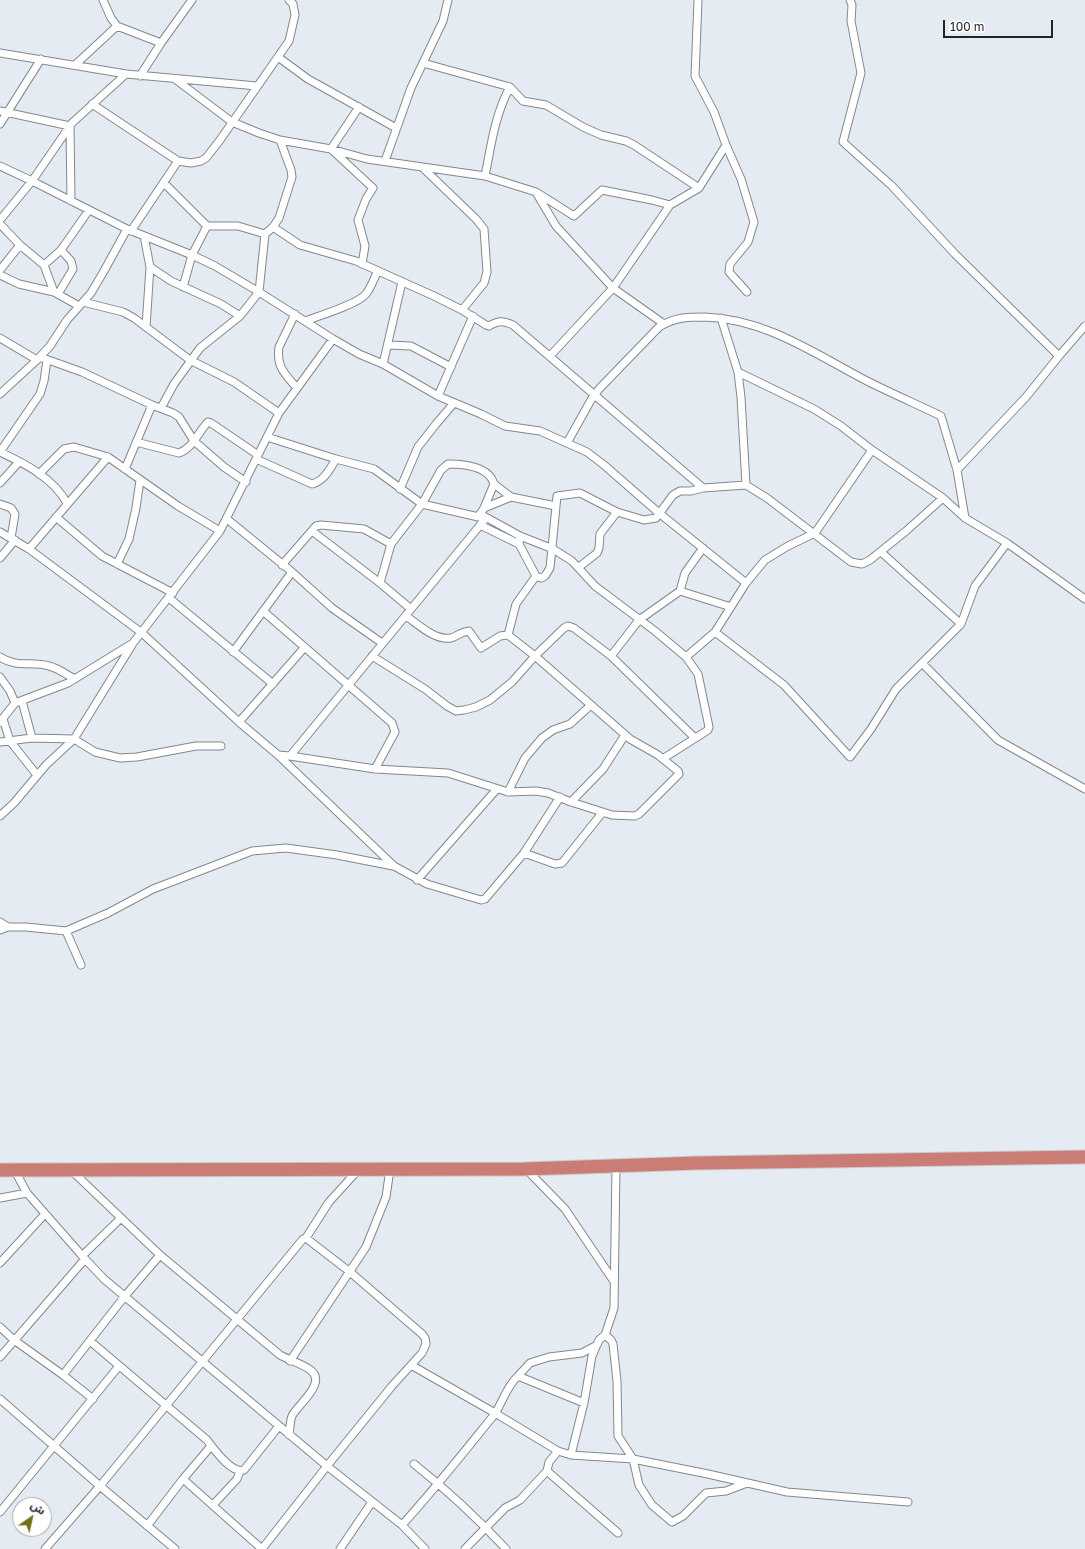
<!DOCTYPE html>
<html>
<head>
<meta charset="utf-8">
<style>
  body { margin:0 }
  #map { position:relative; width:1085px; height:1549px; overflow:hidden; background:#e5ebf2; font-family:"Golos Text","Noto Sans Arabic",sans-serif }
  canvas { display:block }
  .north { position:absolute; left:12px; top:1497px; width:40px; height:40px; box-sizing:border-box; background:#fff; border:1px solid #a7a7a8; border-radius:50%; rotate:34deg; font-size:11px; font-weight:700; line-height:16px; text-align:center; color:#222426 }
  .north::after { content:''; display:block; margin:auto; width:14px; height:18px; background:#6e7117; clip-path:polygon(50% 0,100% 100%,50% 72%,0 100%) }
  .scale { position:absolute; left:943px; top:20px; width:110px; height:18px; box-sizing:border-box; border:2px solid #222426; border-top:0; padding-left:5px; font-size:12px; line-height:14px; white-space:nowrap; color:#222426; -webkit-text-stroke:3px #fff; paint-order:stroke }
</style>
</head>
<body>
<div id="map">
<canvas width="1085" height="1549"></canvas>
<div class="north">ش</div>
<div class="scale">100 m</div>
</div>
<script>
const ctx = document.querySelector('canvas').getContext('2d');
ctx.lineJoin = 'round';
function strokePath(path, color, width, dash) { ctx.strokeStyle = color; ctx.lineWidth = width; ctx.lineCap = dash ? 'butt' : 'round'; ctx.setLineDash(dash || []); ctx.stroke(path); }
const street = new Path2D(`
  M103 0 111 18 117 26 161 43
  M850 0 852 5 851 21 861 73 843 142 892 186 955 254 1059 356 1026 397 957 470
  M0 53 126 74 257 86
  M278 57 308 79 396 128
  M423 63 510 87 523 101 546 105 583 127 601 135 626 141 634 145 699 188
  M75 65 117 26
  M140 76 161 43 192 0
  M92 104 178 161 191 163 201 161 206 158 220 140 289 41 295 15 293 4 289 0
  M359 107 331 149 373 188 366 199 358 220 365 246 362 264
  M0 111 70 126 71 201
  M0 124 41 59
  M280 140 331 149 367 159 485 176 536 192 574 216 602 190 652 200 670 205
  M726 145 741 179 754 222 748 242 730 264 729 272 747 292
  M385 161 411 88 443 21 448 0
  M0 166 32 181 127 229 192 255 215 266 259 292 333 339 359 354 383 364 438 396 481 414 505 426 540 431 587 452 604 465 659 513 746 583
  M423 168 476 219 484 229 487 272 484 283 462 310
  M485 176C491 146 495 114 510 87
  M164 183 207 226H238L265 234
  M537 194 556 226 613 288 664 324
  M0 220 32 181 72 123 126 74
  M0 224 20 245 44 265 54 292
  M273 227 300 245 356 261 434 296 462 310 486 325 489 326C499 320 504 321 513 325L703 488
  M131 231 178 161
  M144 236 150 267 146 327
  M44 265 61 250 89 210
  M150 267 171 281 221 304 240 316
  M0 270 20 245
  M0 275 19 284 54 292 79 306
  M183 287 192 255 207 226
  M58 294 73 269 71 261 61 250
  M83 302 123 312 134 318 190 360 234 382 279 413
  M295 314 279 347C276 367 285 374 297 388
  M721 318 738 372 741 397 746 485
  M305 321C319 316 358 304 366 294 371 288 374 278 378 271
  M0 338 37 360
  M388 345 411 346 451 367
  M550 356 613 288 670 205 699 188 726 145 714 112 695 76 698 0
  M1059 356 1085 326
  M40 357 82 372 152 405 173 413 179 417 194 441 224 467 246 482
  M383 364 402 282
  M738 372 814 409 841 426 872 450 943 498 965 518 1007 543 1085 599
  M0 394 37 360 50 346 67 320 91 293 104 271 127 229
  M438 396 473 316
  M161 408 174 384 200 348 240 316 259 292 265 234 273 227 279 218 292 177 291 170 280 140 259 133 232 122 175 79
  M267 437 336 459 374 469 422 504 483 518
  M136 442 179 453C193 448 198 432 208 422L211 423 258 455
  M567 443 591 400 599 389 659 327C675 317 687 317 705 317 766 319 815 354 867 381 891 393 916 404 941 416L957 470 965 518
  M0 452 40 394 44 381 47 360
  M0 452C26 464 53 478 67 503
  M256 459 312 484C324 481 330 469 336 459
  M125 469 152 405
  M39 474 64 449 74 447 108 457 178 506 220 531
  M0 483 19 462
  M400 489 418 447 436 424 454 403
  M0 504 11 508 15 514 11 538
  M484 508 511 497
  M480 514 520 536 553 549 572 561 595 586 655 631 686 657 698 674 709 727 708 730 664 758
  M56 517 102 556 173 593
  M227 519 292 572 332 608 382 643
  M480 525 519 544
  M312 531 380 583 411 609
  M0 532 29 549 142 633 239 722 278 755 394 866 427 884 481 900 485 899 524 853 560 797
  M520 536 519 544 536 576 541 578 545 576 550 568 557 496 580 493 617 512 644 520 656 518 673 495 680 491H691L703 488 746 485 767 498 851 562 862 564 870 560 906 531 943 498
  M29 549 108 457
  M881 552 961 624
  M0 558 15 540
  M117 564 129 539 136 508 140 480
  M282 565 316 526 321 525 364 529 391 544
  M579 567 597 553 599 548 600 534 617 512
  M380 583 391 544 422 504 441 470 448 464C463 464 489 466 494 484L511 497 556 506
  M680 591 731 607
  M169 598 273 684
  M263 611 392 723 395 732 375 769
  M715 632 784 685 850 757 871 729 896 689 961 624 975 586 1007 543
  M508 635 516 604 536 576
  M233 652 292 572
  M372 656 425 689 447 706 456 711 464 710 476 707 490 700 512 682 535 656 564 628 568 626 574 628 611 656 639 620 680 591 685 573 703 548
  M611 656 695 738
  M0 657C16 668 32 661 49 666 58 668 67 675 75 679
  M686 657 715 632 746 583 765 560 788 546 815 533 872 450
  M923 664 998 740 1085 789
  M0 677 10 691 15 703
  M22 701 32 738
  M3 719 10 741 37 775
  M0 722 15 703 68 683 133 643 220 531 279 413 333 339
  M239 722 304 648
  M0 742 32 738 74 739 95 752 120 758 137 757 196 746H221
  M278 755 290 756 375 769 448 773 508 792 536 791 548 793 571 802 612 815 635 816 639 814 679 774 678 771 658 755 630 739 535 656 508 635 500 636 481 648 469 631C460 632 458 636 451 638 435 641 418 624 406 616
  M290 756 486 518 480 514 484 508 494 484
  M508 792 525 758 542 738 553 730 570 724 591 705
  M571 802 603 769 625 735
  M0 816 14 803 46 765 74 739 132 645
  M524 853 555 864 562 863 602 813
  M417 880 496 790
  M0 922 8 927
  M0 930 8 927H26L66 931 108 913 153 889 252 851 286 848 337 855 393 866
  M66 931 81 965
  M526 1169 565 1209 613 1280
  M15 1171 27 1193 85 1259 104 1279 327 1466 402 1525 425 1549
  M72 1171 160 1255 280 1355C289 1360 300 1363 309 1369 329 1382 298 1404 292 1416 290 1421 290 1429 289 1435
  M0 1198 27 1193
  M306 1238 329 1202 359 1169
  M82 1256 121 1218
  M0 1263 45 1214
  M0 1327 14 1340 63 1375 93 1399
  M605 1335 611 1340 613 1344 617 1381 618 1436 633 1459 639 1485 652 1505 672 1522 683 1516 706 1493 726 1491 747 1483
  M90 1341 207 1440C214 1449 231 1474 244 1470L279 1426
  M0 1357 85 1259
  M290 1361 366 1247 386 1197 390 1169
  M411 1365 495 1413 558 1451 571 1455 633 1459 708 1474 787 1492 908 1502
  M63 1375 125 1296 160 1255
  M518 1376 530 1363 549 1357 582 1353 597 1345
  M0 1399 100 1486 175 1549
  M558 1451 549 1462 547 1471 618 1533
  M571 1455 584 1403 592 1356 599 1340 605 1335 614 1308 616 1166
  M414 1464C447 1490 478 1519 506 1549
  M183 1479 262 1549
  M213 1505 237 1479 240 1471
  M0 1512 119 1366
  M402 1525C434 1490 464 1452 494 1415 503 1402 506 1387 518 1376L584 1403
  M147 1526 183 1479 211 1446
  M45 1549 100 1486 303 1239 306 1238 350 1272 422 1334 425 1338 426 1344 422 1353 392 1386 327 1466 262 1549
  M340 1549 372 1502
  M465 1549 505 1508 520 1500 547 1471`);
const highway = new Path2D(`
  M0 1170 525 1169 697 1163 1085 1157`);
strokePath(street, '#82888e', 9);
strokePath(highway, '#cacacb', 15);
strokePath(street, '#fff', 7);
strokePath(highway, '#ca7d74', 13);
</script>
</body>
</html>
